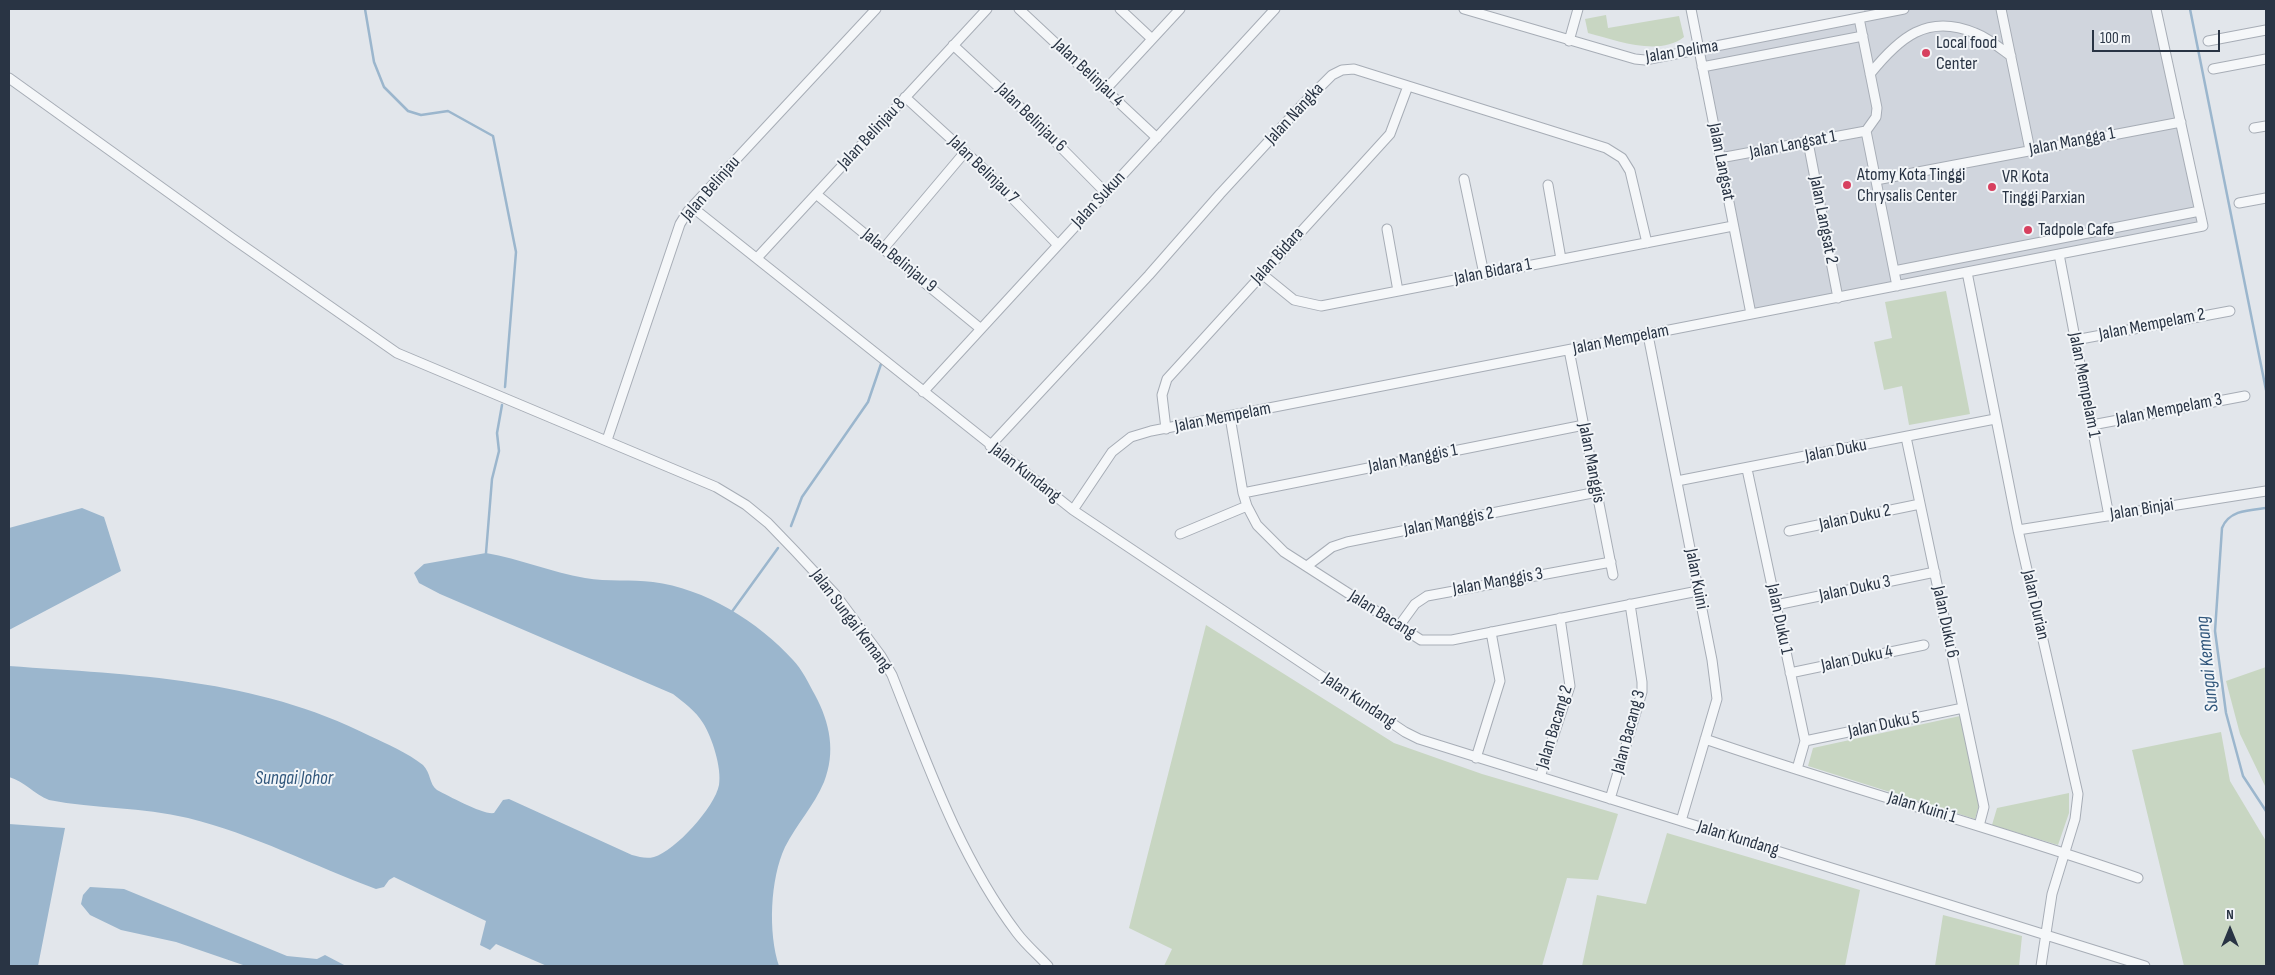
<!DOCTYPE html>
<html>
<head>
<meta charset="utf-8">
<style>
  body { margin:0 }
  #map { position:relative; width:2275px; height:975px; overflow:hidden; background:#e2e6eb; font-family:"Sofia Sans Condensed",sans-serif }
  canvas { display:block }
  .frame { position:absolute; inset:0; border:10px solid #293444; pointer-events:none }
  .north { position:absolute; left:2205px; top:905px; width:50px; height:50px; -webkit-text-stroke:4px #f2f5f8; paint-order:stroke; rotate:0deg; font-size:14px; font-weight:700; line-height:20px; text-align:center; color:#293444 }
  .north::after { content:''; display:block; margin:auto; width:18px; height:22px; background:#293444; clip-path:polygon(50% 0,100% 100%,50% 72%,0 100%) }
  .scale { position:absolute; left:2092px; top:30px; width:128px; height:22px; box-sizing:border-box; border:2px solid #293444; border-top:0; padding-left:6px; font-size:15px; line-height:18px; white-space:nowrap; color:#293444; -webkit-text-stroke:4px #f2f5f8; paint-order:stroke }
</style>
</head>
<body>
<div id="map">
<canvas width="2275" height="975"></canvas>
<div class="frame"></div>
<div class="north">N</div>
<div class="scale">100 m</div>
</div>
<script>
const ctx = document.querySelector('canvas').getContext('2d');
ctx.lineJoin = 'round';
function fill(path, color) { ctx.fillStyle = color; ctx.fill(path, 'evenodd'); }
function strokePath(path, color, width, dash) { ctx.strokeStyle = color; ctx.lineWidth = width; ctx.lineCap = dash ? 'butt' : 'round'; ctx.setLineDash(dash || []); ctx.stroke(path); }
function drawText(font, color, halo, rows, align = 'center') {
  ctx.font = font + ' "Sofia Sans Condensed",sans-serif'; ctx.lineWidth = 4; ctx.setLineDash([]); ctx.textBaseline = 'middle'; ctx.strokeStyle = halo; ctx.fillStyle = color; for (const [text, x, y, turn = 0] of rows) {
    ctx.save(); ctx.translate(x, y); ctx.rotate((+turn || 0) * Math.PI / 180); ctx.textAlign = isNaN(turn) ? turn : align; if (halo) ctx.strokeText(text, 0, 0); ctx.fillText(text, 0, 0); ctx.restore();
  }
}
fill(new Path2D(`
  M1864 9H2159L2207 225 1748 318 1695 44 1864 12Z`), '#d0d5dd');
fill(new Path2D(`
  M1606 15 1608 28 1679 16 1684 37C1658 57 1616 40 1588 33L1585 19Z
  M1946 291 1970 414 1909 425 1902 386 1884 390 1874 342 1892 338 1885 302Z
  M1206 625 1394 743 1482 774 1618 814 1598 880 1567 878 1542 966H1164L1172 949 1129 928Z
  M2266 667V788L2240 734 2226 681Z
  M1960 716 1979 805 1975 819 1808 766 1813 748Z
  M2221 732 2230 781 2266 841V966H2184L2132 750Z
  M2069 793V813L2058 845 1992 825 1997 808Z
  M1667 833 1860 890 1845 966H1582L1597 895 1646 904Z
  M1943 915 2022 936 2019 966H1935Z`), '#c8d6c2');
fill(new Path2D(`
  M82 508 104 517 121 571 9 630V528Z
  M486 553C520 559 551 572 585 578 608 582 631 579 653 582 704 588 759 622 793 660 802 669 809 684 815 695 830 723 836 752 824 782 814 806 796 825 785 847 770 879 768 933 779 966H547L496 944 490 950 480 945 486 921 394 877 389 880 384 887 376 889C314 866 253 834 188 818 142 807 95 809 49 800 34 794 24 781 9 777V666C134 675 255 678 370 736 387 744 408 753 423 765 431 773 429 784 437 790 449 796 483 815 494 813L503 800 509 799 632 855C640 857 646 859 654 857 675 851 715 807 719 785 722 768 712 737 703 723 696 711 683 702 673 694L440 594 419 583 414 573 424 564Z
  M9 824 65 828 38 966H9Z
  M90 887 124 889 287 956 317 959 325 955 346 966H246L176 942 121 930 90 915 81 904 83 895Z`), '#9bb6cd');
strokePath(new Path2D(`
  M365 9 374 62 384 87 408 111 421 115 448 111 493 136 516 252 505 387
  M2190 9 2266 390
  M2266 508C2250 510 2229 510 2222 528L2215 631 2226 713 2243 776 2266 811
  M791 526 802 497 868 402 881 364
  M486 553 492 479 499 451 497 433 502 405
  M731 613 778 548`), '#9bb6cd', 2.5);
const minor = new Path2D(`
  M1019 9 1157 138
  M1120 9 1152 39
  M1464 9 1635 59 1645 60 1904 9
  M1691 9 1751 314
  M2001 9 2030 150
  M1859 18 1877 108 1876 117 1866 131 1897 286
  M1569 41 1578 9
  M2208 41 2266 30
  M953 45 1032 118 1106 193
  M1702 67 1863 36
  M2213 69 2266 59
  M1870 74C1899 38 1927 13 1975 33 1988 38 2000 48 2011 56
  M9 78 232 238 397 353 716 487 746 505 768 523 795 551 835 594 881 656 892 675C927 763 959 856 1017 933 1026 945 1038 955 1048 966
  M1106 89 1180 9
  M905 97 984 169 1058 245
  M2254 128 2266 126
  M1808 142 1838 298
  M1720 158 1866 131
  M1464 179 1484 274
  M1876 180 2181 122
  M1548 185 1561 259
  M816 194 981 329
  M2239 203 2266 198
  M692 207 1073 510 1405 732 1419 739 2145 966
  M1387 229 1398 291
  M884 248 965 152
  M2059 254 2109 516
  M757 258 987 9
  M1894 271 2200 211
  M1967 272 2018 530 2078 794 2075 819 2052 894 2041 966
  M1262 274 1294 300 1321 306 1733 226
  M1648 335 1712 660 1717 699 1681 821
  M2075 340 2230 311
  M1569 350 1613 575
  M923 392 1275 9
  M1230 417 1243 493 1247 506 1257 525 1284 552 1421 640H1452L1698 591
  M2092 425 2245 396
  M1166 429 1162 395 1167 379 1390 134 1408 86
  M1906 437 1984 807 1979 826
  M607 440 680 224 688 211 876 9
  M990 446 1149 275 1220 194 1302 105 1332 75 1342 70 1354 69 1606 148 1622 158 1630 171 1647 243
  M1747 469 1805 741 1797 769
  M1677 481 1995 419
  M1243 493 1584 425
  M1073 510 1112 452 1131 437 1151 431 2203 226 2156 9
  M2018 530 2266 491
  M1789 531 1920 504
  M1180 534 1247 506
  M1307 566 1332 547 1347 542 1597 492
  M1776 605 1935 572
  M1399 626 1415 604 1427 596 1611 562
  M1790 673 1924 645
  M1705 739C1849 789 1995 828 2138 878
  M1805 741 1963 708
  M1476 758 1500 681 1491 632
  M1540 777 1570 686 1560 618
  M1610 799 1642 692V682L1630 604`);
strokePath(minor, '#a7adb6', 11);
strokePath(minor, '#f5f7f9', 9);
for (const [x, y, r, color] of [
  [1926,53,5,"#d7405f"],
  [1847,185,5,"#d7405f"],
  [1992,187,5,"#d7405f"],
  [2028,230,5,"#d7405f"]
]) { const dot = new Path2D(); dot.arc(x, y, r, 0, 2 * Math.PI); ctx.fillStyle = color; ctx.fill(dot); strokePath(dot, '#f2f5f8', 2); }
drawText('18px', '#293444', '#f2f5f8', [
  ["Local food",1936,43],
  ["Center",1936,64],
  ["Atomy Kota Tinggi",1857,175],
  ["Chrysalis Center",1857,196],
  ["VR Kota",2002,177],
  ["Tinggi Parxian",2002,198],
  ["Tadpole Cafe",2038,230]
], 'left');
drawText('18px', '#293444', '#f2f5f8', [
  ["Jalan Delima",1682,52,-9],
  ["Jalan Belinjau 4",1088,73,43],
  ["Jalan Nangka",1295,114,-47],
  ["Jalan Belinjau 6",1031,118,44],
  ["Jalan Belinjau 8",872,134,-47],
  ["Jalan Mangga 1",2072,142,-11],
  ["Jalan Langsat 1",1793,145,-11],
  ["Jalan Langsat",1721,162,79],
  ["Jalan Belinjau 7",983,170,44],
  ["Jalan Belinjau",711,189,-49],
  ["Jalan Sukun",1099,200,-47],
  ["Jalan Langsat 2",1823,220,79],
  ["Jalan Bidara",1278,256,-48],
  ["Jalan Belinjau 9",899,261,39],
  ["Jalan Bidara 1",1493,272,-11],
  ["Jalan Mempelam 2",2152,325,-11],
  ["Jalan Mempelam",1621,340,-11],
  ["Jalan Mempelam 1",2084,385,79],
  ["Jalan Mempelam 3",2169,410,-11],
  ["Jalan Mempelam",1223,418,-11],
  ["Jalan Duku",1836,451,-11],
  ["Jalan Manggis 1",1413,459,-11],
  ["Jalan Manggis",1591,463,79],
  ["Jalan Kundang",1025,473,38],
  ["Jalan Binjai",2142,510,-9],
  ["Jalan Duku 2",1855,518,-12],
  ["Jalan Manggis 2",1449,522,-11],
  ["Jalan Kuini",1696,579,79],
  ["Jalan Manggis 3",1498,582,-10],
  ["Jalan Duku 3",1855,589,-12],
  ["Jalan Durian",2035,605,77],
  ["Jalan Bacang",1382,615,32],
  ["Jalan Duku 1",1779,619,78],
  ["Jalan Sungai Kemang",851,621,53],
  ["Jalan Duku 6",1945,622,78],
  ["Jalan Duku 4",1857,659,-12],
  ["Jalan Kundang",1359,701,34],
  ["Jalan Duku 5",1884,725,-12],
  ["Jalan Bacang 2",1555,727,-73],
  ["Jalan Bacang 3",1629,732,-75],
  ["Jalan Kuini 1",1922,808,17],
  ["Jalan Kundang",1738,839,17]
]);
drawText('italic 19px', '#30567b', '#f2f5f8', [
  ["Sungai Kemang",2208,664,-96],
  ["Sungai Johor",294,779]
]);
</script>
</body>
</html>
